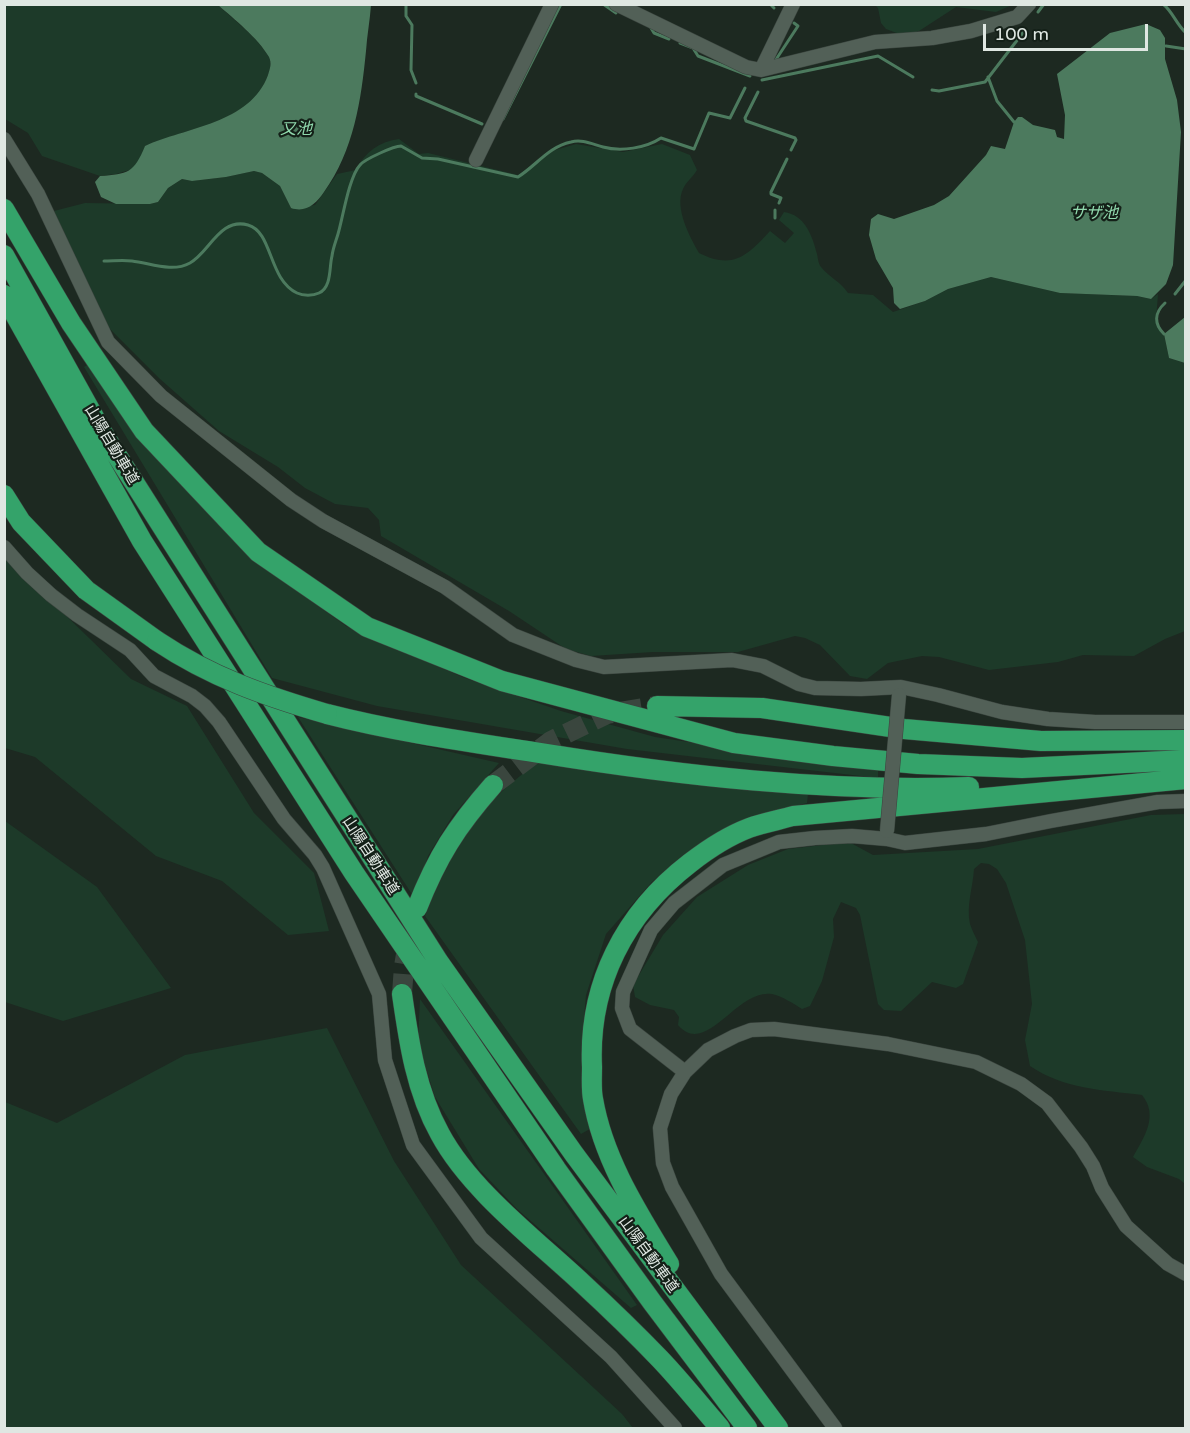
<!DOCTYPE html>
<html>
<head>
<meta charset="utf-8">
<style>
  body { margin:0 }
  #map { position:relative; width:1190px; height:1433px; overflow:hidden; background:#1d2921; font-family:"Varela Round",sans-serif }
  canvas { display:block }
  .frame { position:absolute; inset:0; border:6px solid #dfe7e2; pointer-events:none }
  .scale { position:absolute; left:983px; top:24px; width:165px; height:27px; box-sizing:border-box; border:3px solid #dfe7e2; border-top:0; padding-left:8px; font-size:18px; line-height:21px; white-space:nowrap; color:#dfe7e2; -webkit-text-stroke:4px #142018; paint-order:stroke }
</style>
</head>
<body>
<div id="map">
<canvas width="1190" height="1433"></canvas>
<div class="frame"></div>
<div class="scale">100 m</div>
</div>
<script>
const ctx = document.querySelector('canvas').getContext('2d');
ctx.lineJoin = 'round';
function fill(path, color) { ctx.fillStyle = color; ctx.fill(path, 'evenodd'); }
function strokePath(path, color, width, dash) { ctx.strokeStyle = color; ctx.lineWidth = width; ctx.lineCap = dash ? 'butt' : 'round'; ctx.setLineDash(dash || []); ctx.stroke(path); }
function drawText(font, color, halo, rows, align = 'center') {
  ctx.font = font + ' "Varela Round","Noto Sans JP",sans-serif'; ctx.lineWidth = 4.5; ctx.setLineDash([]); ctx.textBaseline = 'middle'; ctx.strokeStyle = halo; ctx.fillStyle = color; for (const [text, x, y, turn = 0] of rows) {
    ctx.save(); ctx.translate(x, y); ctx.rotate((+turn || 0) * Math.PI / 180); ctx.textAlign = isNaN(turn) ? turn : align; if (halo) ctx.strokeText(text, 0, 0); ctx.fillText(text, 0, 0); ctx.restore();
  }
}
fill(new Path2D(`
  M4 5H218C234 20 258 38 269 57 272 64 270 68 268 75 250 124 187 127 145 146L139 162 133 169 116 174 100 176 42 156 28 133 5 119Z
  M875 5H1012L996 12 956 7 919 31 911 34 902 35 886 29 881 23 878 8Z
  M399 139 419 154 428 153 518 175 552 151 576 144 623 152 662 144 690 155 697 170C693 177 686 182 683 189 674 208 690 237 699 253 733 270 747 256 770 231L785 243 794 233 779 220 784 212C805 215 812 235 817 254 818 258 818 263 821 267 829 277 841 282 848 293L873 295 893 312 925 301 948 289 991 277 1060 293 1137 296 1151 299 1158 294 1156 320 1160 331 1164 334 1169 358 1185 363V631L1165 639 1134 656 1083 655 1058 662 989 670 939 657 922 656 888 663 867 679 850 676 820 645 805 638 795 636 738 652H653L591 656 566 649 509 611 381 536 379 520 368 508 335 504 305 488 278 467 219 431 160 379 102 321 54 211 85 203 150 204 158 202 168 188 182 179 192 181 226 177 254 171 262 173 280 186 291 208 315 205 337 174 356 170C365 152 380 141 399 139Z
  M90 363 252 558 346 626 465 678 561 711 655 737 878 770V778L627 749 377 706 272 678 84 367Z
  M4 555 131 679 187 706 254 813 314 873 329 931 288 935 222 881 156 856 35 757 5 748Z
  M298 717 499 763 453 815 428 856 415 899Z
  M536 763 808 794 807 803 745 819 695 847 651 883 606 934 586 995 581 1054 597 1125 581 1134 425 916C431 899 436 880 444 863 462 825 503 789 536 763Z
  M1185 814V1192V1184L1179 1179 1147 1167 1133 1157C1144 1137 1159 1116 1142 1095 1102 1090 1064 1089 1030 1066L1025 1040 1032 1004 1025 940 1006 883 997 869 989 864 981 863 974 869C973 887 966 906 970 924 972 930 975 936 978 942L963 984 956 988 932 982 901 1011 884 1010 878 1004 860 915 856 908 841 902 833 919 834 937 822 981 810 1006 802 1009C794 1004 782 996 772 994 737 988 706 1058 678 1025L679 1017 674 1010 650 1005 635 997 633 985 663 935 697 897 748 865 788 849 849 842 873 855 978 849 1151 815Z
  M5 821 97 887 171 988 63 1021 5 1002Z
  M420 999 637 1305 631 1308 517 1209 479 1169 435 1097 418 1043Z
  M327 1028 394 1161 461 1265 622 1414 633 1428H5V1102L57 1123 185 1055Z`), '#1d3a29');
fill(new Path2D(`
  M218 5H371C370 20 367 35 366 51 361 101 354 150 324 192 316 204 306 213 291 208L280 186 262 173 254 171 226 177 192 181 182 179 168 188 158 202 150 204H116L101 197 95 182 100 176C128 174 134 173 145 146 186 127 250 124 268 75 270 68 272 64 269 57 258 38 234 19 218 5Z
  M1146 24 1160 30 1165 38V59L1177 100 1181 132 1173 265 1166 284 1151 299 1137 296 1060 293 991 277 948 289 925 301 900 309 894 303 893 288 876 259 869 235 871 219 878 214 894 219 934 205 949 196 986 155 991 146 1005 149 1014 122 1018 117H1022L1033 125 1055 130 1057 137 1064 139 1065 115 1057 74 1110 33Z
  M1185 317V363L1169 358 1164 334Z`), '#4c7a5e');
strokePath(new Path2D(`
  M406 4V16L412 25 411 70 416 83
  M603 4 616 13
  M770 4 774 8
  M1163 4C1173 12 1176 24 1186 33
  M1038 12 1044 4
  M651 28 654 33 669 39
  M680 43 693 48 698 56 750 76
  M1166 46 1186 49
  M775 61 798 26 794 23
  M988 77 997 101 1014 122
  M762 80 878 56 913 77
  M932 90 939 91 985 82 1025 30
  M758 92 745 118 746 121 795 138 796 140 791 150
  M416 94V96L482 124
  M503 119 561 4
  M779 203 781 198 771 194V192L787 159
  M775 210V218
  M104 261C113 261 123 260 132 261 150 263 172 273 190 263 209 253 220 217 248 225 273 232 268 279 297 293 303 296 313 296 319 293 332 287 329 267 332 256 333 248 336 241 338 234 343 217 349 177 360 165 365 159 394 146 401 146L422 158 438 159 518 177C537 165 548 147 571 142 582 139 592 144 603 147 621 152 646 148 661 138L694 149 709 113 730 118 745 88
  M1175 294 1186 280
  M1164 334C1154 324 1154 313 1165 303`), '#4c7a5e', 3);
strokePath(new Path2D(`
  M493 785 551 741 607 714 657 706
  M402 994 404 966 409 937`), '#3a463e', 20, [20, 10]);
const minor = new Path2D(`
  M616 4 746 67 761 70 875 42 932 38 971 31 1017 17 1029 4
  M761 70 793 4
  M4 139 38 194 108 342 161 396 291 500 323 521 445 587 513 635 576 660 604 667 732 660 763 666 799 684 815 688 861 689 901 687 938 695 1002 712 1048 719 1095 722H1186
  M476 160 552 4
  M4 547 27 573 51 595 77 615 130 650 154 676 192 696 205 706 219 722 284 819 315 855 323 868 379 994 385 1060 413 1145 481 1238 611 1357 675 1428
  M685 1072 630 1029 622 1008 623 992 651 930 674 903 723 865 779 842 815 838 852 836 887 839 905 843 986 834 1051 821 1158 802 1186 801
  M835 1428 721 1274 672 1187 663 1163 660 1128 671 1094 685 1072 708 1050 735 1036 751 1030 774 1029 888 1044 976 1062 1021 1084 1047 1103 1081 1147 1093 1166 1102 1188 1126 1226 1168 1264 1186 1274`);
const highway = new Path2D(`
  M4 209 71 323 144 431 258 552 367 627 502 681 734 743 833 756 918 764 1022 768 1186 760
  M4 255 104 435 438 961 574 1154 778 1428
  M4 295 142 541 354 873 556 1169 652 1302 747 1428
  M4 495 21 522 86 590 157 641
  M657 706 762 708 904 729 1041 741 1186 740
  M327 714C397 732 469 742 540 753 682 776 825 792 969 787
  M417 908C437 857 456 827 493 785
  M402 994C409 1043 416 1091 440 1134 470 1190 536 1240 582 1283 608 1307 635 1333 660 1359 681 1381 700 1405 720 1428
  M669 1264C638 1213 603 1159 593 1099 591 1089 592 1078 592 1067 588 984 625 913 690 863 708 849 728 836 749 828 763 823 779 820 793 816L1186 779`);
strokePath(minor, '#3b453f', 15);
strokePath(highway, '#3b453f', 21);
strokePath(minor, '#526057', 14);
strokePath(highway, '#34a36a', 20);
const minorBridge = new Path2D(`
  M887 831 899 695`);
const highwayBridge = new Path2D(`
  M157 641C211 677 265 696 327 714`);
strokePath(minorBridge, '#3b453f', 15, []);
strokePath(highwayBridge, '#3b453f', 21, []);
strokePath(minorBridge, '#526057', 14);
strokePath(highwayBridge, '#34a36a', 20);
drawText('15px', '#dfe7e2', '#142018', [
  ["山陽自動車道",111,445,59],
  ["山陽自動車道",370,856,57],
  ["山陽自動車道",648,1255,54]
]);
drawText('italic 16px', '#90d9ad', '#142018', [
  ["又池",296,130],
  ["サザ池",1094,214]
]);
</script>
</body>
</html>
